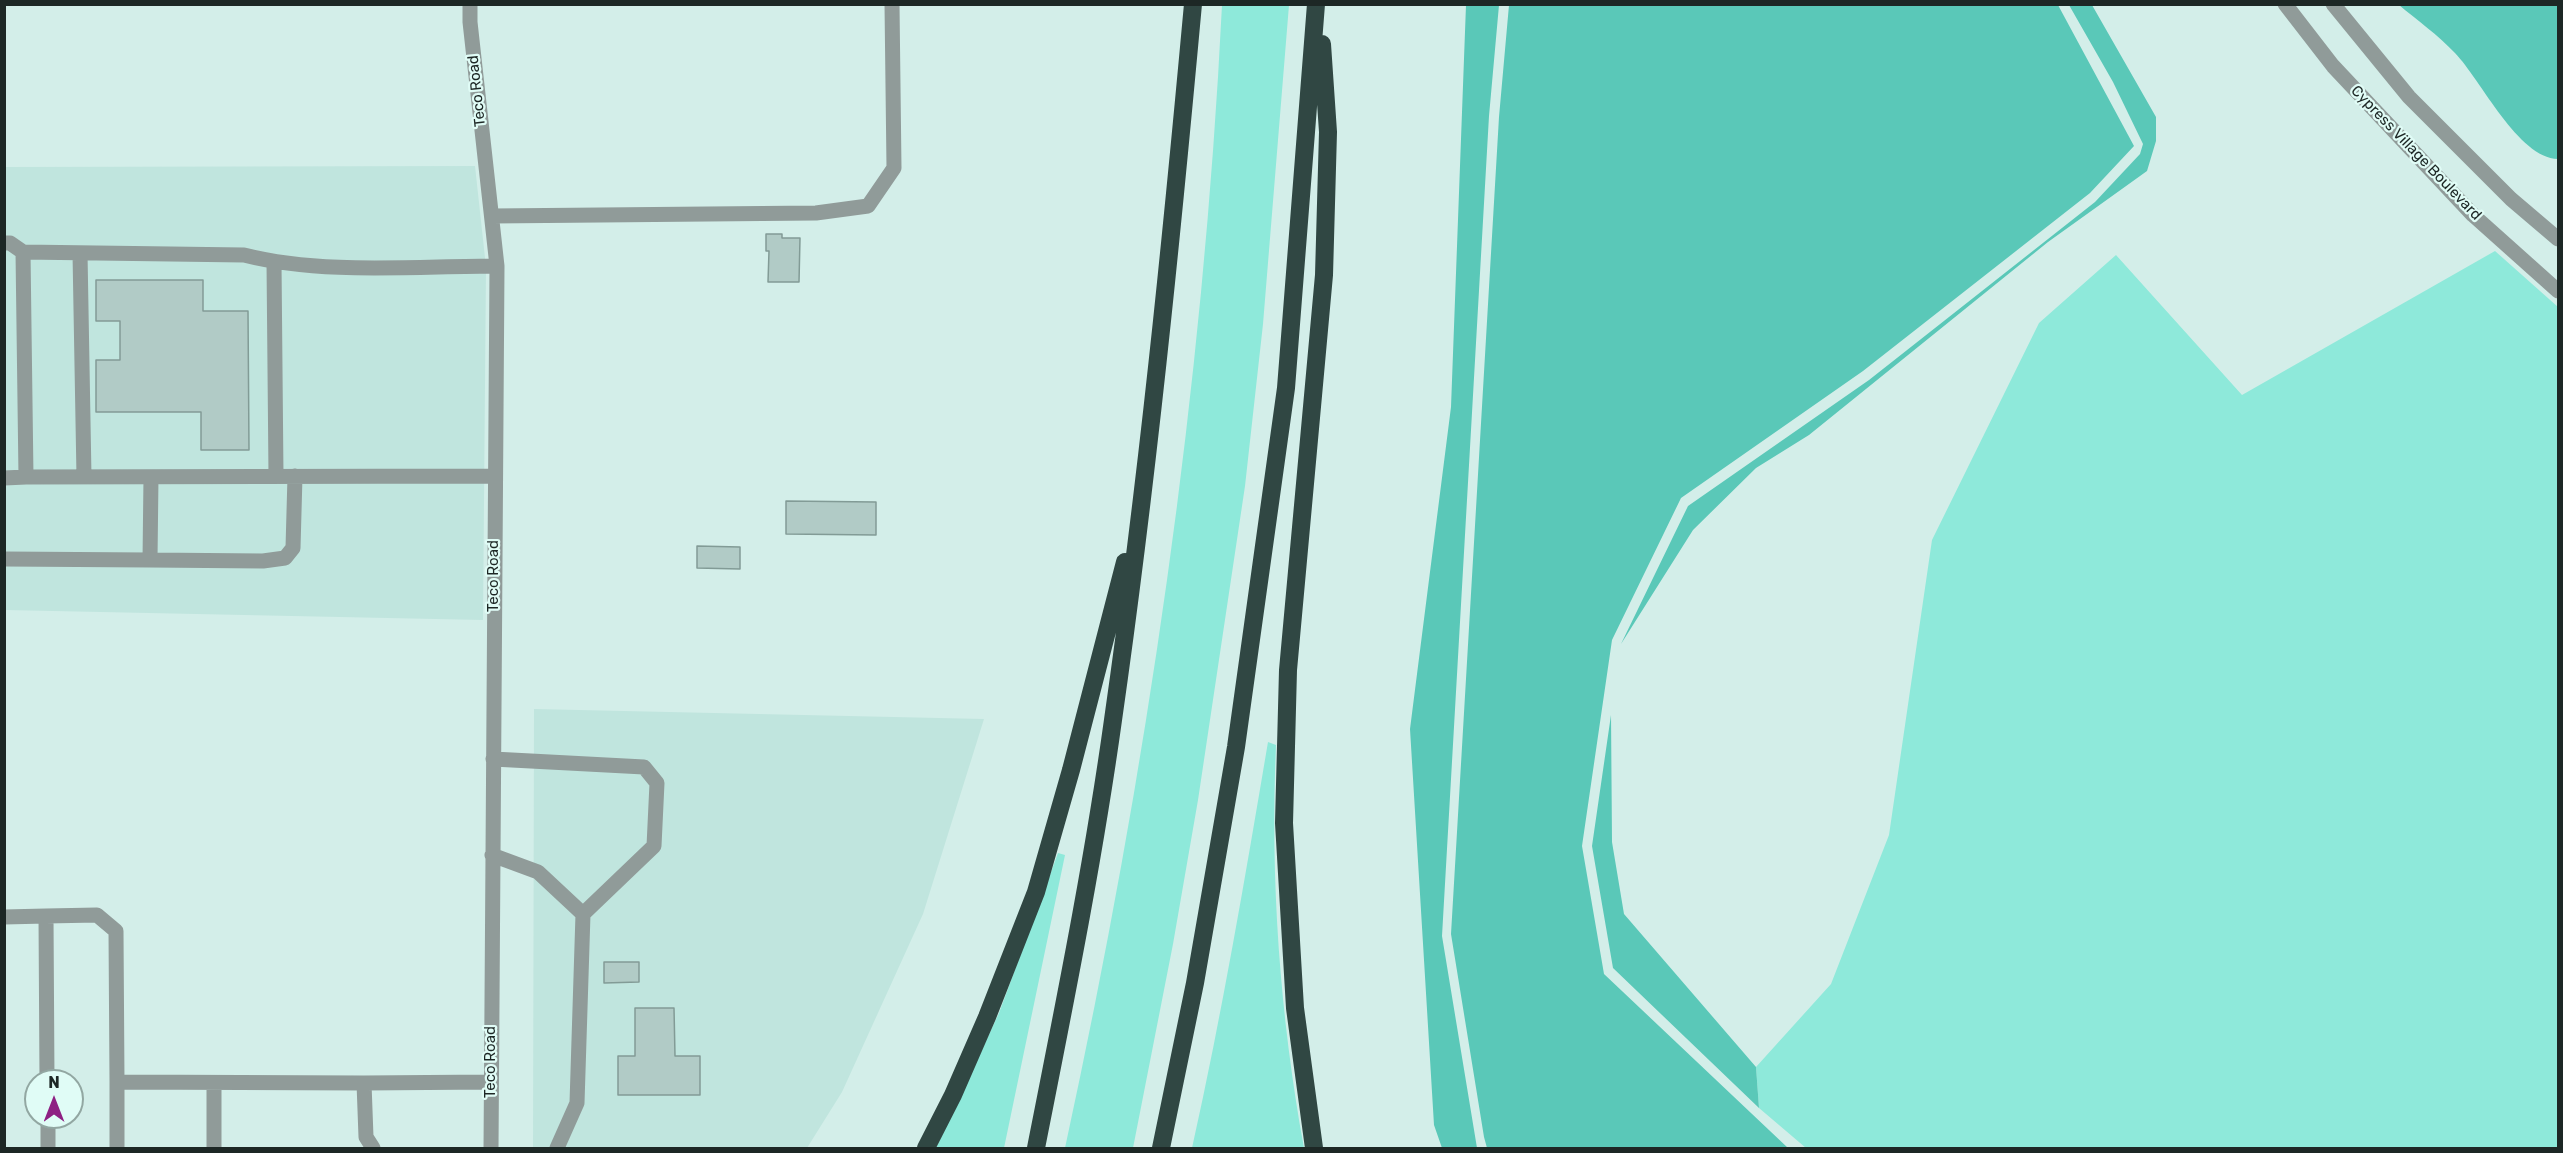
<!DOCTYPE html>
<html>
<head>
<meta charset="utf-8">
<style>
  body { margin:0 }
  #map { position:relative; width:2563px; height:1153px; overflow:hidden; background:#d3eee9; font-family:Rubik,sans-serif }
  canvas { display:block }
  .frame { position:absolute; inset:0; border:6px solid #1d2725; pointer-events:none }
  .north { position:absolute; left:24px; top:1069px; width:60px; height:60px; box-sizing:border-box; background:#e0fcf6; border:2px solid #92a7a2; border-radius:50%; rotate:0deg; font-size:16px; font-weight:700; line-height:24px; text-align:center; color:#1d2725 }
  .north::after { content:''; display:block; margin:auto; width:21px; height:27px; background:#8e2083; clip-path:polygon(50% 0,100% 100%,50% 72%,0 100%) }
</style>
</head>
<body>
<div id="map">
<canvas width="2563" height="1153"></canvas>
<div class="frame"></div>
<div class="north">N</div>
</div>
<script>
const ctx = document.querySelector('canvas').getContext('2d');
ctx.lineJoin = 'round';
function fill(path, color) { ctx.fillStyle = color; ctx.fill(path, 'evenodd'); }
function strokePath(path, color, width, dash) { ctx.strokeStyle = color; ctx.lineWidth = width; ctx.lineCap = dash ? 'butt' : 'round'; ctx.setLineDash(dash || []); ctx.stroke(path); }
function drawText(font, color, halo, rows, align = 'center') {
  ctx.font = font + ' Rubik,sans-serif'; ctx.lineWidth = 4.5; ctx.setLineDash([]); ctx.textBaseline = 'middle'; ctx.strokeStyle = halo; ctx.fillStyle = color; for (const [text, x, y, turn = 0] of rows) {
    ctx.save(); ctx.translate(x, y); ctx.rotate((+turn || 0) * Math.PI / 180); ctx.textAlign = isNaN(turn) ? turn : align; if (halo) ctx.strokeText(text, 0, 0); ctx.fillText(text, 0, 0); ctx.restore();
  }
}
fill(new Path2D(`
  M475 166 486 267 483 620 5 610V167Z
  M534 709 984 719 923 914 842 1092 807 1148H533Z`), '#c0e5de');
fill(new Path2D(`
  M1222 5H1289L1263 324 1245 486 1198 800 1173 944 1133 1148H1065C1147 772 1203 389 1222 5Z
  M2495 251 2558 307V1148H1806L1759 1108 1756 1067 1831 984 1889 835 1932 540 2039 323 2116 255 2242 395Z
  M1268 742 1276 745C1270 880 1280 1016 1304 1148H1192C1222 1014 1245 878 1268 742Z
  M1058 853 1065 855 1004 1148H936L999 1013Z`), '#8ee9da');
fill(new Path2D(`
  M1466 5H1499L1489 116 1442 936 1477 1148H1442L1434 1125 1410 729 1451 407Z
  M1509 5H2058L2134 146 2090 193 1863 371 1681 498 1612 640 1582 846 1604 974 1788 1148H1487L1484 1137 1451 934 1499 117Z
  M2069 5H2092L2156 117V141L2147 171 2048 242 1809 435 1756 468 1693 530 1621 644 1688 506 1869 380 2095 202 2140 154 2143 144 2113 82Z
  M2399 5H2558V159C2518 158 2481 80 2455 53 2438 35 2417 20 2399 5Z
  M1611 715 1612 842 1624 914 1756 1067 1759 1108 1613 968 1592 846Z`), '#5ac8b8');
const building = new Path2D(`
  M766 234H782V238H800L799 282H768L769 251H766Z
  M96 280H203V311H248L249 450H201V412H96V360H120V321H96Z
  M786 501 876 502V535L786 534Z
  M697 546 740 547V569L697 568Z
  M604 962H639V982L604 983Z
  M635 1008H674L675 1056H700V1095H618V1056H635Z`);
fill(building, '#b1cbc6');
strokePath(building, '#829b96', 1.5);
strokePath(new Path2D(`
  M470 4V22L497 266 491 1148
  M2285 4 2333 66 2473 215 2558 291
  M2333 4 2409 97 2511 199 2558 239
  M492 216 816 213 868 206 894 168 892 4
  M4 243H10L23 252
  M80 253 84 477
  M274 262 276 476
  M495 476 26 477 23 252 244 255C323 275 415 266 497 266
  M151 477 150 560 263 561 285 558 293 548 295 476
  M4 478 26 477
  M4 559 150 560
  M493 759 644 767 657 783 654 846 583 914 577 1103 557 1148
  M492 855 538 872 583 914
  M46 916 97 915 116 931 117 1082
  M4 917 46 916 47 1081
  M214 1083V1148
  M48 1117V1148
  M117 1148V1082L364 1083
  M373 1148 366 1137 364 1083 491 1082`), '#909b99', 15);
strokePath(new Path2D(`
  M926 1148 953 1095 987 1017 1036 892 1071 770 1125 562
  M1036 1148C1064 1006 1093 864 1113 720 1147 482 1171 244 1193 4
  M1161 1148 1195 983 1236 747 1286 388 1316 4
  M1314 1148 1295 1008 1284 823 1288 670 1324 275 1328 132 1322 44`), '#304743', 18);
drawText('15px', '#1d2725', '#e0fcf6', [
  ["Teco Road",477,91,-96],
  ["Cypress Village Boulevard",2416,153,46],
  ["Teco Road",494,576,-90],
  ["Teco Road",491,1062,-90]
]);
</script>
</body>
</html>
